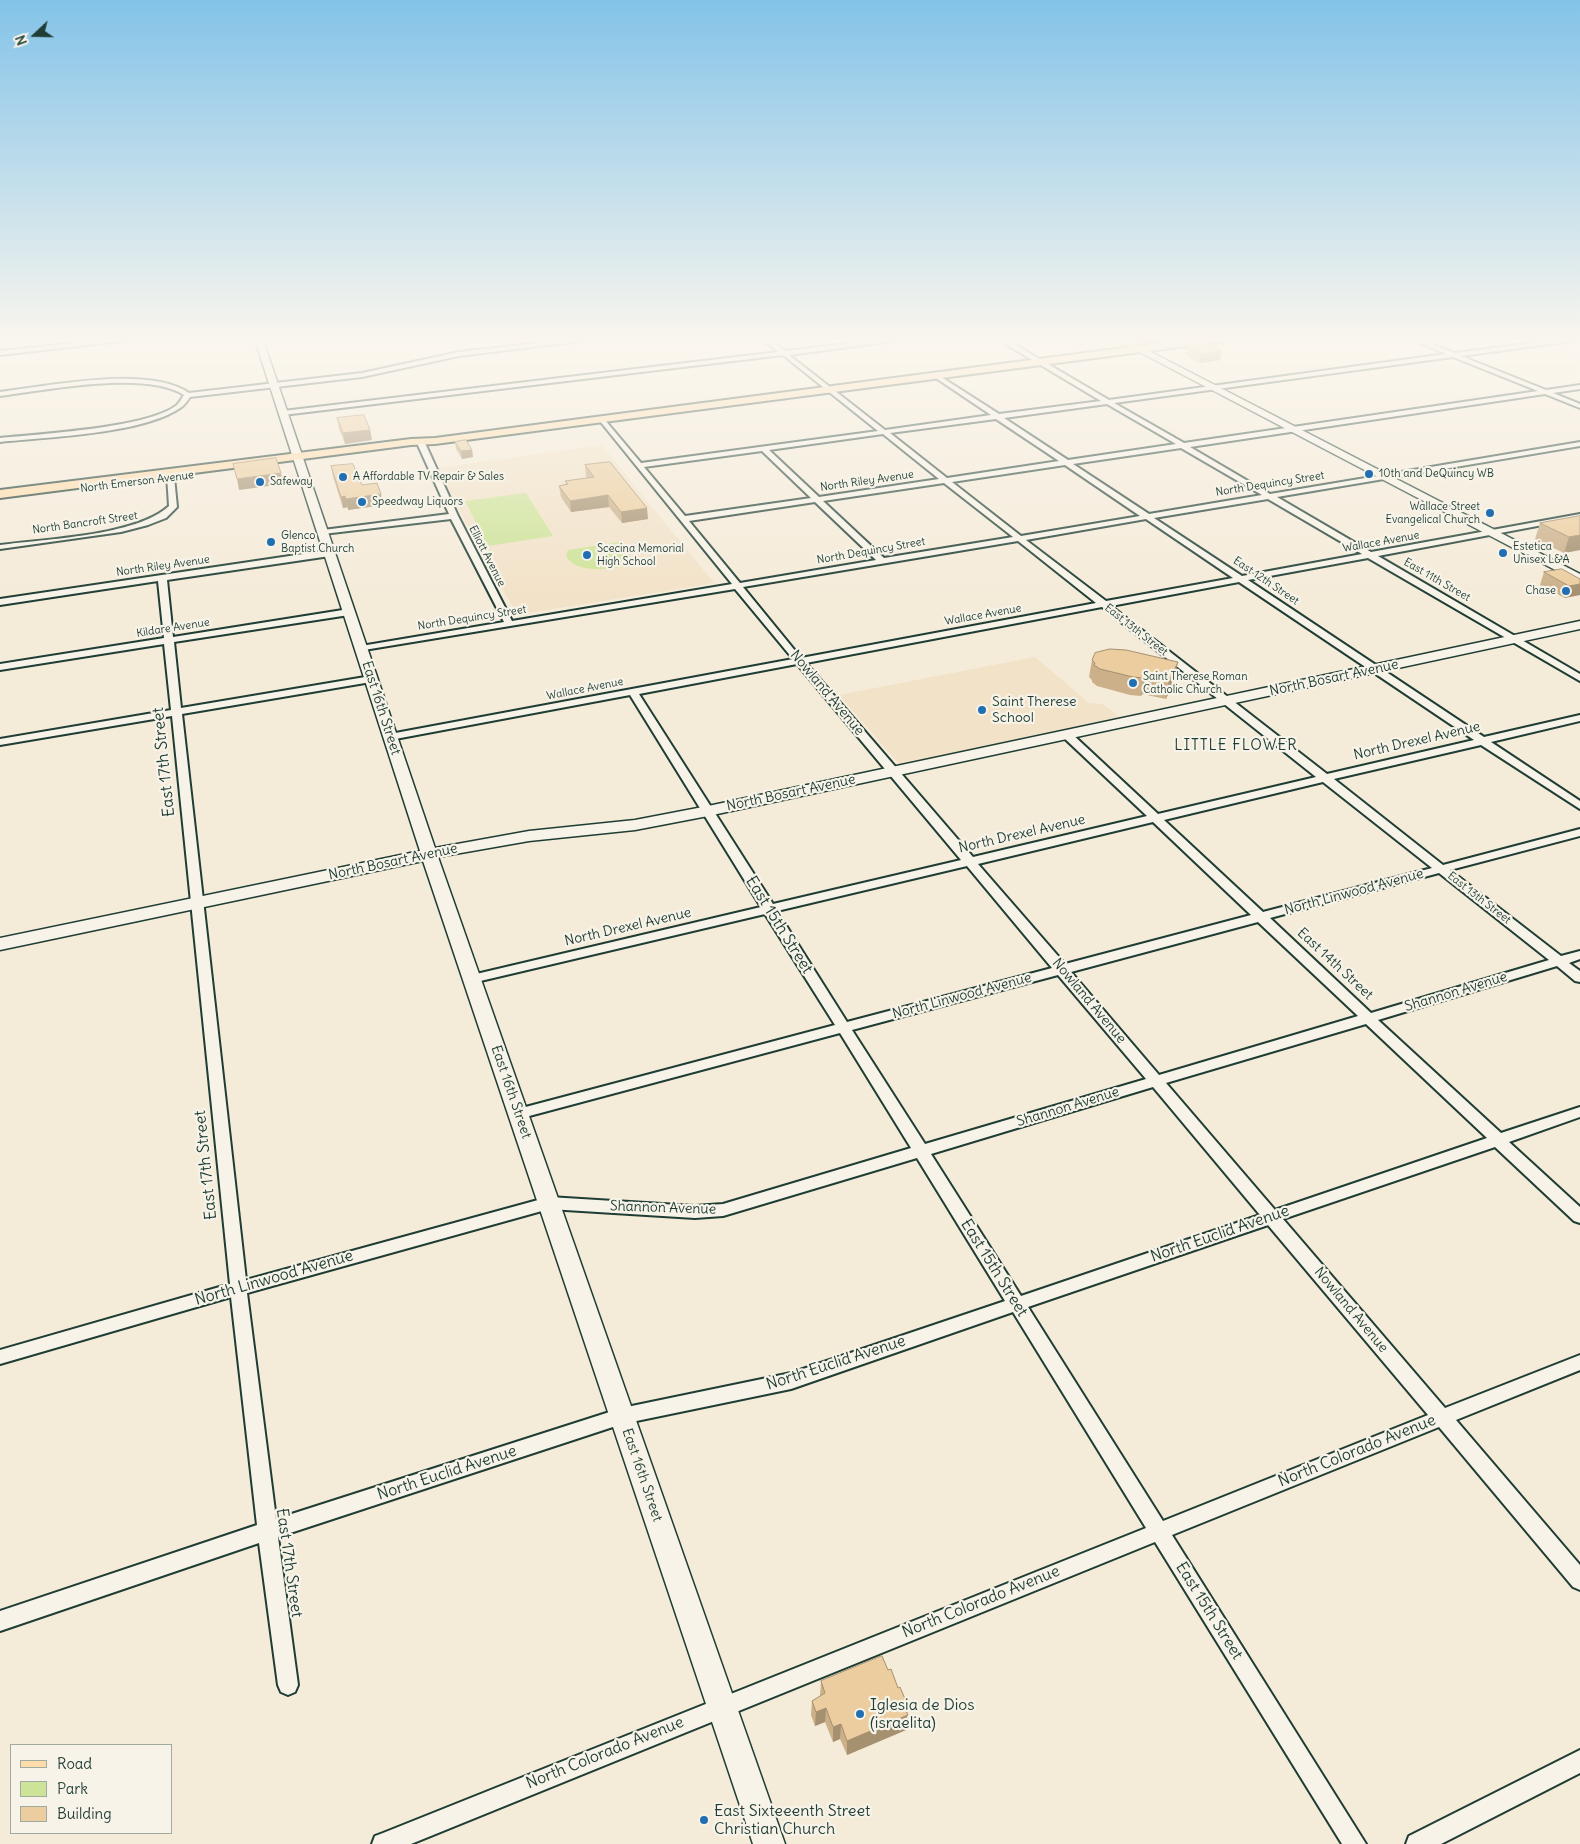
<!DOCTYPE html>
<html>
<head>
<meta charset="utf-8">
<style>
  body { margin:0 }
  #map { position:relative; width:1580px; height:1844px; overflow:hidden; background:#f5ebd9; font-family:Delius,sans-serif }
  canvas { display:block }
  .legend { position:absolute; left:10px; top:1744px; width:162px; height:90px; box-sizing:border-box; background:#f7f3e8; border:1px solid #a1aaa0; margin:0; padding:6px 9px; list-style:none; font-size:15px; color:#1f3d34 }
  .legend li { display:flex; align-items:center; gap:10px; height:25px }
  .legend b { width:25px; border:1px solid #a1aaa0 }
  .north { position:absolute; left:10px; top:10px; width:50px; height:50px; -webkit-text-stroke:4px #f7f3e8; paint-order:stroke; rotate:249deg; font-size:14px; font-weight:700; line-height:20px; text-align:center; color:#1f3d34 }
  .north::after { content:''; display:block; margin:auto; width:18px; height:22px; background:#1f3d34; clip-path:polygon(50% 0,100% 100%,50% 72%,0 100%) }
</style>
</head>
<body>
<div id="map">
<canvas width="1580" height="1844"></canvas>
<ul class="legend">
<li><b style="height:6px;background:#fddcac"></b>Road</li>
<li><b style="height:14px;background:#cde398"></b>Park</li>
<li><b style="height:14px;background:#eccd9f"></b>Building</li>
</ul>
<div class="north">N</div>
</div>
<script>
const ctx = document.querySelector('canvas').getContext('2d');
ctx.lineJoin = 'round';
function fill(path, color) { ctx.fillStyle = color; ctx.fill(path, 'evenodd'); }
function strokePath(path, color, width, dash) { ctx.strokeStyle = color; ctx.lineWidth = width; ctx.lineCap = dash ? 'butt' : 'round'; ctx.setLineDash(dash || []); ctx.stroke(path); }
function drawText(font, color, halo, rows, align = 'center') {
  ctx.font = font + ' Delius,sans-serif'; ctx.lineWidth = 4.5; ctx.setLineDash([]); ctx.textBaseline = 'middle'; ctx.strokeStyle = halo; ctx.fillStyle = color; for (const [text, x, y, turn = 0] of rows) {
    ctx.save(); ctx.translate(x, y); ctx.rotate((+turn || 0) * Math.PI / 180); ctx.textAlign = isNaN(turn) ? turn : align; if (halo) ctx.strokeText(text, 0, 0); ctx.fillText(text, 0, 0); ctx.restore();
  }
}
fill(new Path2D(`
  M602 445 714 583 517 615 436 468Z
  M1035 657 1089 703 1103 704 1119 717 899 764 839 695Z`), '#f2e2c8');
fill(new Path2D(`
  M526 493 553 536 488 546 465 501Z
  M620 542 635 563C619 569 574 576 566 555L568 550Z`), '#cde398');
const street = new Path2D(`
  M132 337H157L0 355V351Z
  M591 337H614L459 356 362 377 190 397C187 401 184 406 180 408 142 434 47 437 0 442V438C39 434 149 428 177 405 180 402 182 398 184 395 146 370 46 390 0 396V392C49 386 148 365 189 393L362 373 459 352Z
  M760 337H767L785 351 902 337H924L789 355 885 430 991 415 936 378 935 377 938 375 999 414 1101 401 994 337H1002L1109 400 1446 354 1406 337H1415L1454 353 1580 337V340L1461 356 1546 390 1580 385V389L1553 393 1580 404V408L1545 394 1190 447 1270 494 1580 442V446L1277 497 1371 552 1580 514V518L1378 556 1580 674V681L1368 558 1248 580 1484 737 1580 715V721L1491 742 1580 801V809L1481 745 1334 779 1443 865 1580 829V836L1450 870 1561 956 1580 951V959L1569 963 1580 971V982L1575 981 1557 966 1378 1020 1501 1133 1580 1107V1117L1509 1142 1580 1207V1223L1574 1221 1495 1147 1283 1219 1445 1408 1580 1355V1370L1456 1420 1580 1565V1590L1573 1587 1439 1427 1172 1535 1366 1844H1342L1155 1542 411 1844H372L375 1836 383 1833 1146 1528 1013 1312 791 1389 622 1424 278 1537 298 1685 295 1692 288 1695 281 1692 278 1685 259 1543 0 1631V1611L257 1525 231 1297 0 1364V1350L230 1284 172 716 0 745V739L171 710 164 644 0 670V664L164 638 158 581 0 605V599L330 550 334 553 330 556 167 580 173 637 349 609 354 612 349 615 174 642 181 708 371 676 376 679 371 682 182 714 246 1280 549 1197 695 1206 723 1204 911 1148 840 1033 518 1119 513 1118 511 1114 513 1110 518 1109 835 1025 765 914 472 983 465 979 472 975 761 907 630 695 390 740 385 737 390 734 793 659 735 589 358 651V647L361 646 504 622 451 519 323 534 319 532 323 530 449 514 417 443 421 441 425 443 458 516 512 621 732 584 600 421V419H604L641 463 878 431 783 355 283 415 280 413 283 411 778 352ZM1453 357 1538 391 1184 443 1114 403ZM1107 404 1176 444 1068 460 1004 418ZM996 419 1059 461 947 478 890 433ZM883 434 939 479 819 497 769 450ZM1181 448 1262 495 1149 514 1073 464ZM762 451 811 498 685 516 644 467ZM1065 465 1140 516 1021 536 952 482ZM944 483 1013 537 884 558 823 501ZM1268 499 1362 554 1242 576 1154 518ZM815 502 876 560 740 583 689 521ZM1146 519 1233 578 1106 601 1026 540ZM1018 541 1096 603 801 658 743 587ZM1239 582 1474 740 1327 774 1111 606ZM1102 607 1316 777 1158 814 1071 733 1067 732 1062 735 1063 737 1147 816 973 857 806 663ZM797 664 961 860 773 904 639 694ZM1323 782 1432 868 1263 912 1164 820ZM1153 822 1251 915 1065 964 978 864ZM967 866 1052 968 847 1022 777 911ZM1439 873 1549 960 1371 1013 1270 918ZM1258 922 1358 1016 1159 1075 1071 972ZM1058 975 1146 1079 925 1144 852 1030ZM1366 1024 1487 1138 1275 1210 1166 1083ZM1153 1087 1260 1215 1021 1296 931 1154ZM917 1158 1005 1301 791 1373 622 1408 276 1519 247 1293 549 1209 695 1218 723 1216ZM1268 1225 1428 1415 1163 1521 1028 1307Z
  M167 475 174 477 177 507 166 518 148 525 121 532 0 549V545C44 539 137 536 169 506Z
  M1580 1750V1773L1441 1844H1406L1409 1836Z`);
const secondary = new Path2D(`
  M254 337H262L435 848 529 831 635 820 708 806 1580 621V629L708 816 635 830 529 841 438 857 785 1844H753L423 861 0 950V938L420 851Z
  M1111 337H1122L1580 574V583Z`);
const primary = new Path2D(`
  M1207 337H1237L1233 340 435 444 411 445 0 498V490L411 439 435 438Z`);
strokePath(street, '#1f3d34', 4);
strokePath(secondary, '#1f3d34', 3);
strokePath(primary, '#1f3d34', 4);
fill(street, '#f7f3e8');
fill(secondary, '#f7f3e8');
fill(primary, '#fddcac');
fill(new Path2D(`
  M1126 337H1158V342L1139 344Z
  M1187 345 1222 351 1220 360 1200 363 1186 355Z
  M337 418 370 430 372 440 345 444 339 429Z
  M455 442 472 450 473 457 462 459 456 449Z
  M585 465 648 519 622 523 609 507 571 512 561 497 559 486 566 485 565 481 587 478 586 476Z
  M331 466 362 485 383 505 348 510V507L343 508 333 477Z
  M1580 516V550L1564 553 1535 539 1540 523Z
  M1544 572 1580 579 1565 598 1540 585Z
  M1092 660 1174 680 1166 699 1142 694 1141 696 1130 695 1097 686 1092 682V680L1089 677Z
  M888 1670 908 1706 906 1730 847 1755 840 1739 833 1742 825 1722 815 1726 811 1715 812 1701 820 1696 821 1681Z`), '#cbb089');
fill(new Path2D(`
  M1140 337H1158V342L1139 344Z
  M1222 351 1220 360 1200 363 1202 354Z
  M370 430 372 440 345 444 343 433Z
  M472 450 473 457 462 459 461 451Z
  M281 473 284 484 239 490 237 479Z
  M381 494 383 505 348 510 346 499Z
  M608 495 609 507 571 512 570 501Z
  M345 496 348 507 343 508 341 497Z
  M647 508 648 519 622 523 621 512Z
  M1580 535V550L1564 553 1569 537Z
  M1580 584V595L1565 598 1569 586Z
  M1178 662 1174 680 1166 699 1169 681Z
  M1145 677 1142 694 1141 696 1144 678Z
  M908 1706 906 1730 847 1755V1741Z
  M826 1708 825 1722 815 1726 816 1712Z
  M841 1724 840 1739 833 1742V1727Z`), '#a5906f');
const building = new Path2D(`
  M1206 343 1222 351 1202 354 1187 345Z
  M364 415 370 430 343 433 337 418Z
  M466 440 472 450 461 451 455 442Z
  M276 458 281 473 237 479 233 464Z
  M610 462 647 508 621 512 608 495 570 501 559 486 568 484 565 481 594 477 585 465Z
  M353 464 362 485 377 483 381 494 346 499 345 496 341 497 331 466Z
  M1580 516V535L1569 537 1540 523Z
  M1562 569 1580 579V584L1569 586 1544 572Z
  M1110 649 1126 650 1178 662 1169 681 1145 677 1144 678 1133 677 1100 669 1094 665 1095 663 1092 660 1095 653Z
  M882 1656 888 1670 891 1669 898 1688 900 1687 908 1706 904 1708 908 1715 847 1741 841 1724 833 1727 826 1708 816 1712 812 1701 825 1693 821 1681Z`);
fill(building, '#eccd9f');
strokePath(building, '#a5906f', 1);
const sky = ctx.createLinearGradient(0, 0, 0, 596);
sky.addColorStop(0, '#83c3e8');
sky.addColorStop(0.57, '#faf6ee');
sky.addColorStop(1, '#faf6ee00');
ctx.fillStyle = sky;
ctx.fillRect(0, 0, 1580, 596);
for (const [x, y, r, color] of [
  [1369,474,5,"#1f6fb2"],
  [343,477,5,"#1f6fb2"],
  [260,482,5,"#1f6fb2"],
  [362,502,5,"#1f6fb2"],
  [1490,513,5,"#1f6fb2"],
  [271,542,5,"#1f6fb2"],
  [1503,553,5,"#1f6fb2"],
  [587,555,5,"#1f6fb2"],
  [1566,591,5,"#1f6fb2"],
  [1133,683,5,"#1f6fb2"],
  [982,710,5,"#1f6fb2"],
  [860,1714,5,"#1f6fb2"],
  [704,1820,5,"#1f6fb2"]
]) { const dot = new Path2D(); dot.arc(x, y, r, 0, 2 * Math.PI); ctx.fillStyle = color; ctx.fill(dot); strokePath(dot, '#f7f3e8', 2); }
drawText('11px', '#1f3d34', '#f7f3e8', [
  ["10th and DeQuincy WB",1379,474],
  ["A Affordable TV Repair & Sales",353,477],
  ["Safeway",270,482],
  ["Speedway Liquors",372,502],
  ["Wallace Street",1480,507,"right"],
  ["Evangelical Church",1480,520,"right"],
  ["Glenco",281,536],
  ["Baptist Church",281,549],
  ["Estetica",1513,547],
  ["Unisex L&A",1513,560],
  ["Scecina Memorial",597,549],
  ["High School",597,562],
  ["Chase",1556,591,"right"],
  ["Saint Therese Roman",1143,677],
  ["Catholic Church",1143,690]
], 'left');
drawText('11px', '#1f3d34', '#f7f3e8', [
  ["North Riley Avenue",867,481,-8],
  ["North Emerson Avenue",137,482,-7],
  ["North Dequincy Street",1270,484,-9],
  ["North Bancroft Street",85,523,-8],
  ["Wallace Avenue",1381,542,-10],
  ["North Dequincy Street",871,551,-10],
  ["Elliott Avenue",487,556,63],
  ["North Riley Avenue",163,566,-8],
  ["East 11th Street",1437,580,30],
  ["East 12th Street",1266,581,34],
  ["Wallace Avenue",983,615,-10],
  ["North Dequincy Street",472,618,-9],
  ["Kildare Avenue",173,628,-9],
  ["East 13th Street",1136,630,38],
  ["Wallace Avenue",585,689,-11],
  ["East 13th Street",1479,898,38]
]);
drawText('14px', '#1f3d34', '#f7f3e8', [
  ["North Bosart Avenue",1334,678,-12],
  ["Nowland Avenue",827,693,50],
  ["East 16th Street",381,708,72],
  ["North Drexel Avenue",1417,741,-13],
  ["North Bosart Avenue",791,793,-12],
  ["North Drexel Avenue",1022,834,-13],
  ["North Bosart Avenue",393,862,-12],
  ["North Linwood Avenue",1354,892,-15],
  ["North Drexel Avenue",628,927,-13],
  ["East 14th Street",1335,964,43],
  ["Shannon Avenue",1456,992,-17],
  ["North Linwood Avenue",962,996,-15],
  ["Nowland Avenue",1089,1001,50],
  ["East 16th Street",511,1092,71],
  ["Shannon Avenue",1068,1107,-17],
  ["Shannon Avenue",663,1208,2],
  ["Nowland Avenue",1351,1310,50],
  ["East 16th Street",642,1475,71]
]);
drawText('14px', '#1f3d34', '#f7f3e8', [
  ["Saint Therese",992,702],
  ["School",992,718]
], 'left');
ctx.letterSpacing = '1px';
drawText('15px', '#1f3d34', '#f7f3e8', [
  ["LITTLE FLOWER",1236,746]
]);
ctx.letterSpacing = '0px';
drawText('16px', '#1f3d34', '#f7f3e8', [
  ["East 17th Street",164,762,-96],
  ["East 15th Street",779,925,58],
  ["East 17th Street",206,1165,-96],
  ["North Euclid Avenue",1220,1234,-19],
  ["East 15th Street",994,1268,58],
  ["North Linwood Avenue",274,1278,-16],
  ["North Euclid Avenue",836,1363,-18],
  ["North Colorado Avenue",1357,1451,-22],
  ["North Euclid Avenue",447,1473,-18],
  ["East 17th Street",289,1563,82],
  ["North Colorado Avenue",981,1602,-22],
  ["East 15th Street",1209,1611,58],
  ["North Colorado Avenue",605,1753,-22]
]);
drawText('16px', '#1f3d34', '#f7f3e8', [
  ["Iglesia de Dios",870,1705],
  ["(israelita)",870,1723],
  ["East Sixteeenth Street",714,1811],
  ["Christian Church",714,1829]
], 'left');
</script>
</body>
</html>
